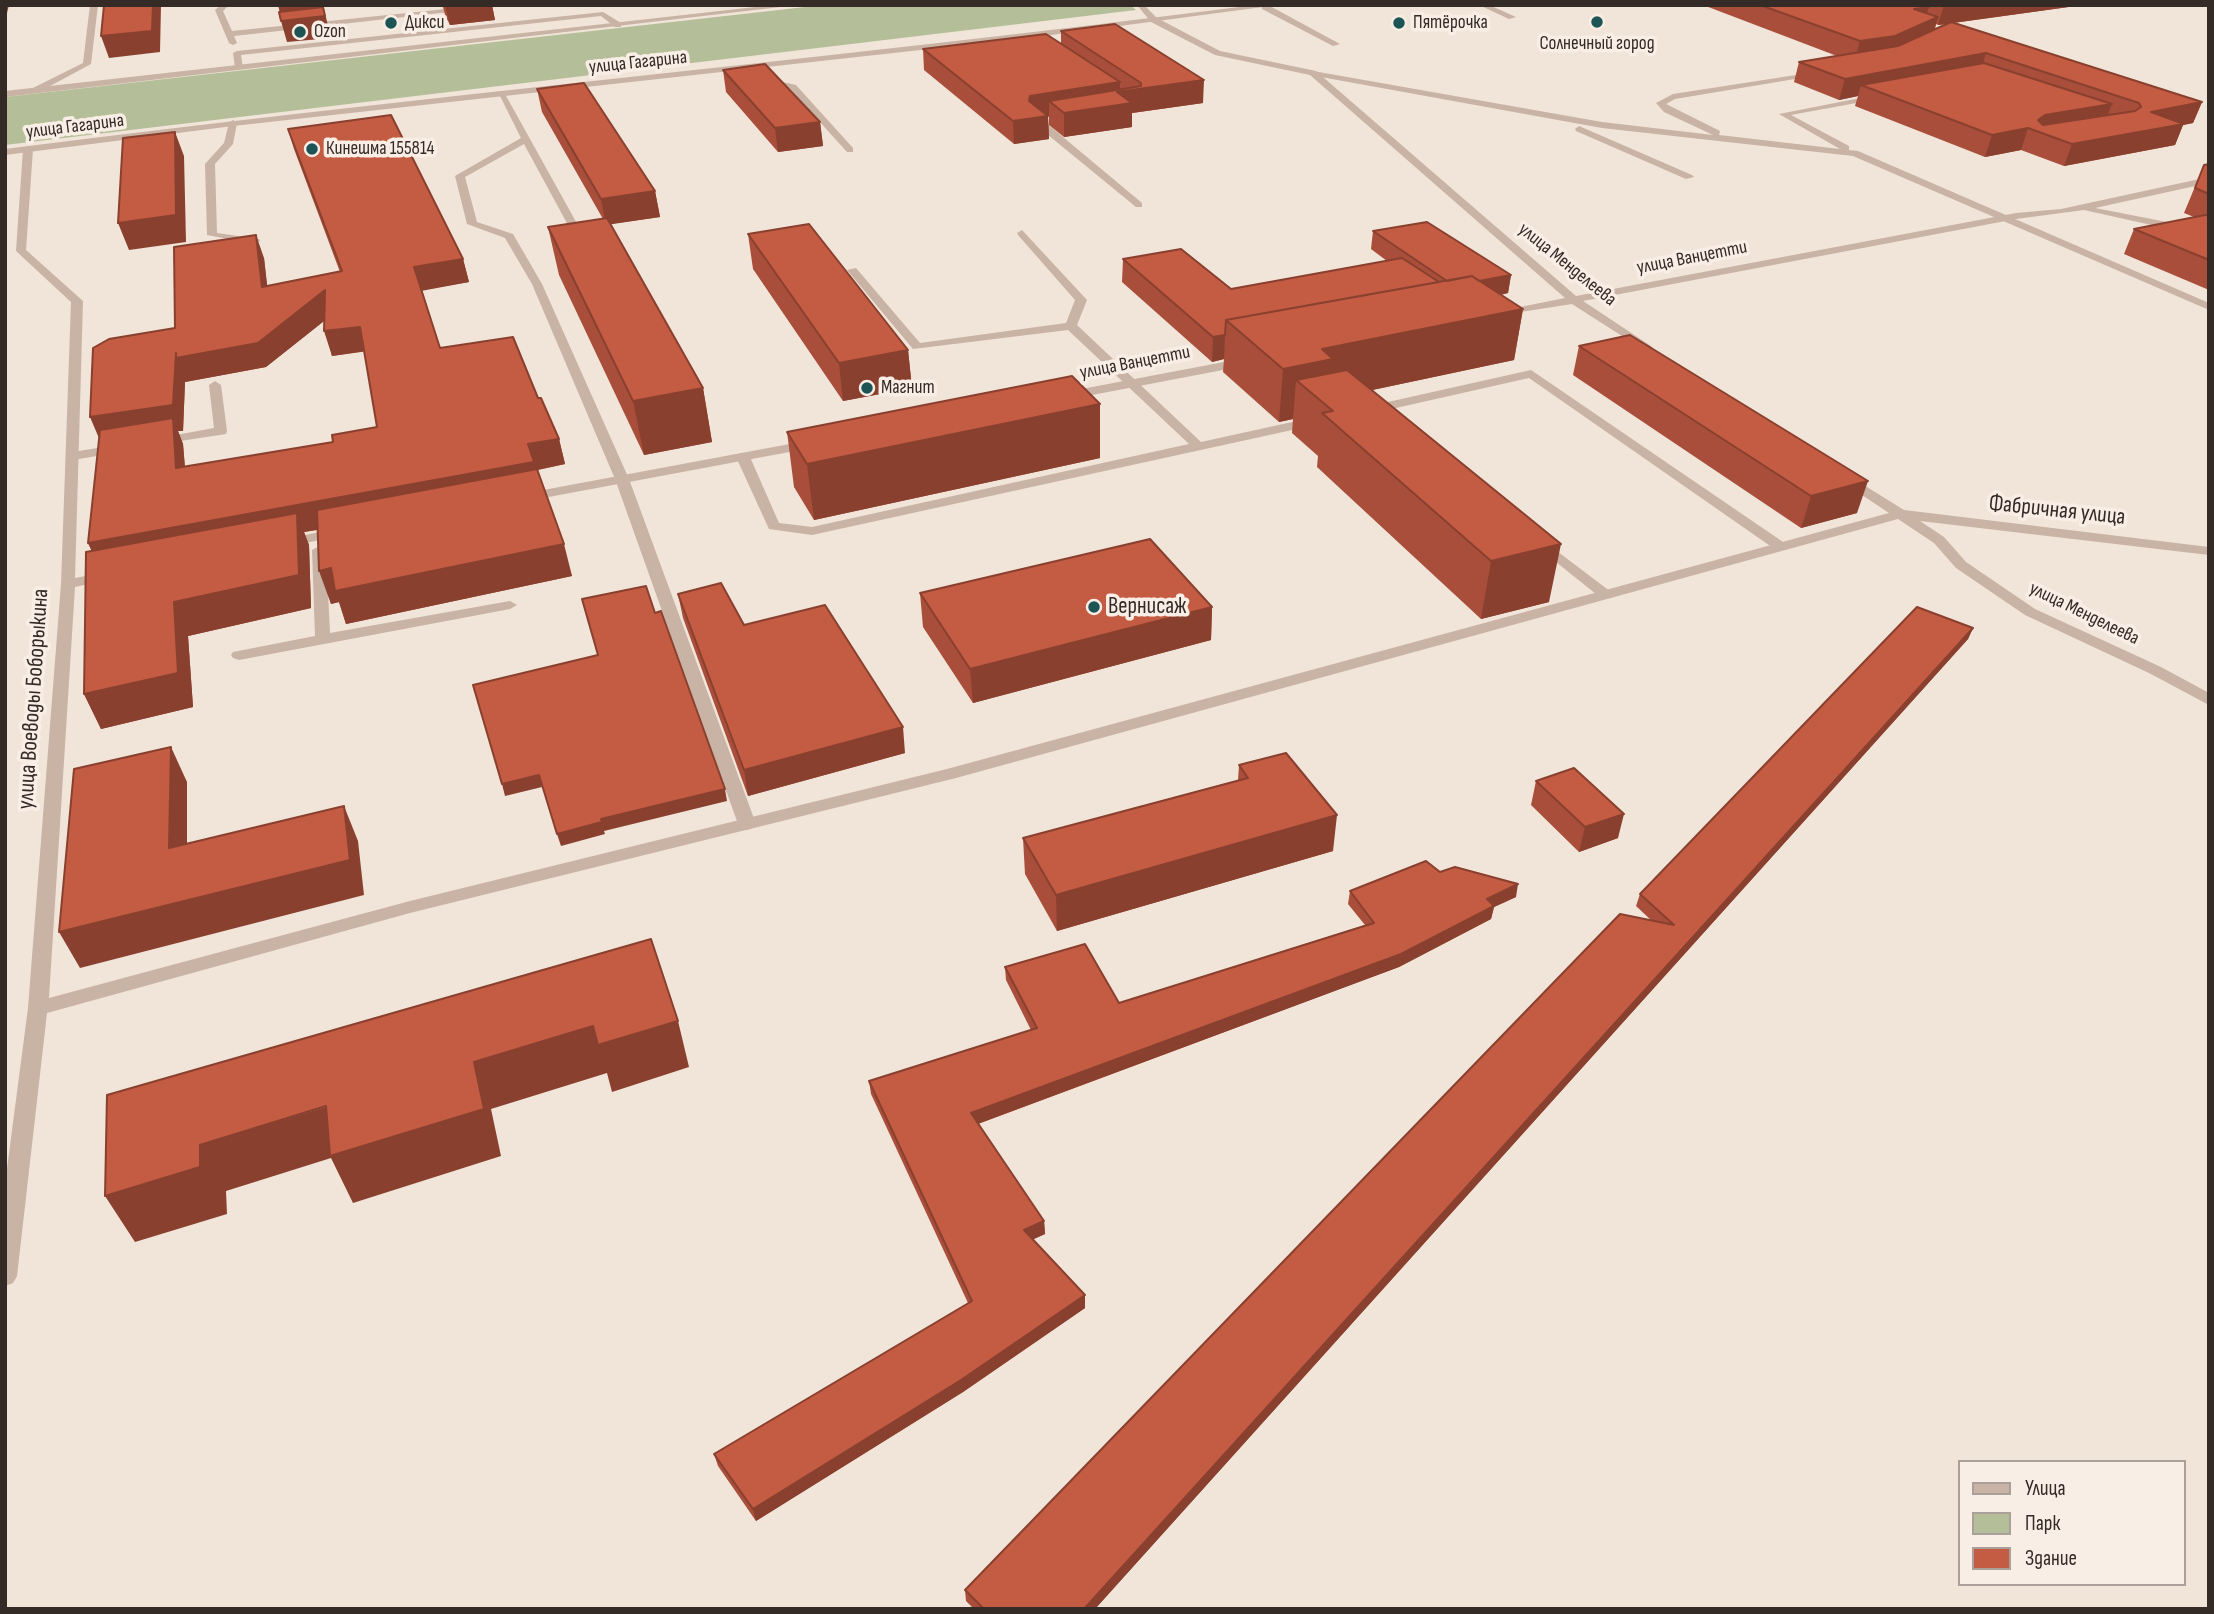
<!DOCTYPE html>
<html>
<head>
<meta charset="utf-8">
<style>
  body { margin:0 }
  #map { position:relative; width:2214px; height:1614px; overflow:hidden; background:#f1e4d8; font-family:"Sofia Sans Condensed",sans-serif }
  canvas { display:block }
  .frame { position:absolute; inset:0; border:7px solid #342a26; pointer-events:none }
  .legend { position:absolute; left:1958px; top:1460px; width:228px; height:126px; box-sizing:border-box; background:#f9eee5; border:2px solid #aaa099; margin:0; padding:9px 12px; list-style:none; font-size:21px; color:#342a26 }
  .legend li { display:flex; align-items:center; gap:14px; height:35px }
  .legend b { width:35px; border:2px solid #aaa099 }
</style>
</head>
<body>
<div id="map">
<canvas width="2214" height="1614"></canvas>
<div class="frame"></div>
<ul class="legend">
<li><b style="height:9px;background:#c8b3a5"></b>Улица</li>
<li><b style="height:19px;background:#b4bf99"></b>Парк</li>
<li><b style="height:19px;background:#c45b43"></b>Здание</li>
</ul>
</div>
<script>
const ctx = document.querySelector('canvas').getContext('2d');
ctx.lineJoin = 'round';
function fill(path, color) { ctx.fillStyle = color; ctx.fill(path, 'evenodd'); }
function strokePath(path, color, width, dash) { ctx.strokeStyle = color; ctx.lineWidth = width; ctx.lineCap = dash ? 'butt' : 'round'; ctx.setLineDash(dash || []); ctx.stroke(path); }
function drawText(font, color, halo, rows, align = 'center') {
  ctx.font = font + ' "Sofia Sans Condensed",sans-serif'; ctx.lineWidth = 7; ctx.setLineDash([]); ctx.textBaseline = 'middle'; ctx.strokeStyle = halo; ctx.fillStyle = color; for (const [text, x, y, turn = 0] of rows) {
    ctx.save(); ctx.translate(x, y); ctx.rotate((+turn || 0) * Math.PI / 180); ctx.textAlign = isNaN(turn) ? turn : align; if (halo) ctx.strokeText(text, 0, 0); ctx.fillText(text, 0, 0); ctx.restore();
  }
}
fill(new Path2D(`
  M823 5H1130L1136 10 5 145V97Z`), '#b4bf99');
fill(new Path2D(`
  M90 5H98L91 64 37 93H31V89L83 63Z
  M221 5H229L223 11 232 31 485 5H512L234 36 237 43 233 45 229 43 215 10Z
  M1262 5H1268L1340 44 1333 46 1262 9Z
  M1479 5H1489L1516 17 1509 19Z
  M603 12 621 23V27H615L601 16 241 55 243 68 239 70 235 68 233 53 237 51Z
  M1313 71 1602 122 1713 135 1664 112 1656 103 1673 94 1822 71 1819 75 1675 99 1666 104 1720 131 1719 135 1840 149 1779 114 1881 94 1878 99 1791 115 1849 146V150L1858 151 2209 303V310L1853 156 1602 128 1310 75Z
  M759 77 796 85 853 148V152H847L790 89 759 81Z
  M498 92 505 94 585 238 580 241 575 238 524 144 465 177 477 222 513 234 542 284 629 479 756 824 753 828 747 830 738 824 615 479 532 284 505 238 467 224 455 176 521 138Z
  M1039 117 1142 203V207H1136L1031 121Z
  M233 120 237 123 233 144 215 164 217 233 259 239 260 241 255 244 207 235 205 164 224 143 229 123Z
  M1579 126 1692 175 1694 177 1686 179 1576 131 1575 129Z
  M1022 230 1087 300 1077 325 1201 442 1315 417 1321 421 1315 425 812 535 769 529 736 457 738 454 743 453 750 457 779 523 812 527 1189 444 1068 330 913 349 847 270 856 268 920 343 1066 323 1075 300 1018 235 1017 233Z
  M1531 370 1786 544V550H1776L1529 378 1378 412 1372 416 1364 410 1370 406Z
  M215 381 221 385 227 431 226 434 154 445V439L214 428 209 385Z
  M121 444 127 448 126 451 73 460 66 456 73 452Z
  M1541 539 1611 592 1613 595 1611 598H1601L1536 546V540Z
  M319 546 326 550 330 633 510 601 517 605 510 609 239 660 233 658 231 655 233 652 315 636 312 550Z`), '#c8b3a5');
fill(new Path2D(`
  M773 5H798L5 97V91Z
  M1137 5H1144L1157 18 1220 51 1316 71 1576 296 2016 213 2061 209 2209 177V183L2095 208 2167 222 2209 235V241L2165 228 2084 210 2016 219 1583 301 1651 346 1653 348 1647 352 1572 304 1495 316V312L1565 298 1310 75 1215 55 1151 22Z
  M28 146 33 149 26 250 83 301 75 578 106 572 113 576 111 579 75 587 49 998 410 901 947 769 1889 513 1841 481V475L1846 474 1904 510 2209 547V555L1920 521 1944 537 1966 562 2035 609 2161 667 2209 693V705L2149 673 2025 615 1956 568 1934 543 1898 519 956 778 410 913 47 1013 17 1276 13 1283 5 1286V1184L28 1008 61 584 71 302 16 251 23 149Z
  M1245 358 1249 359V365L1066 400 1060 396 1066 392Z
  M811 440 817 444 816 447 522 502 515 498 522 494Z
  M340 528 347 532 345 535 285 547 278 543 285 539Z`), '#c8b3a5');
fill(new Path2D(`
  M1255 5H1278L1029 38 233 126 5 155V149C421 96 839 58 1255 5Z`), '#c8b3a5');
fill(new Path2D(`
  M440 5H492L495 20 450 25 445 15 443 7H441Z
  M1703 5H2083L1953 23 2202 102 2193 123 2183 125 2175 145 2064 166 2021 150 1985 157 1855 106 1858 96 1839 100 1794 82 1799 62 1837 56ZM1936 24 1938 25 1948 24 1935 30Z
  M1061 31 1203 103 1132 113V127L1064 137 1049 125V116H1048L1049 139 1014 144 924 70 923 49 1061 44Z
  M723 70 820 122 823 146 778 152 726 92Z
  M537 89 655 191 660 217 610 224 703 388 712 442 644 455 559 275 548 227 603 219 542 112Z
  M288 129 463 259 469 282 422 290 440 348 538 398 559 439 565 464 538 470 572 576 346 624 339 602 331 604 318 530 304 532 309 545 311 608 188 636 193 707 101 729 84 694 92 551 88 543 175 328 264 258 267 286 340 272 294 149ZM325 320 332 356 365 351 377 427 333 442 185 467 183 444 178 431H183L185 382 266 367Z
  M2209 164V290L2124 254 2134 229 2194 217 2184 213 2204 165Z
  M1373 231 1511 275 1508 293 1501 295 1523 309 1514 360 1372 390 1549 602 1481 619 1317 467 1318 456 1292 433 1293 419 1279 422 1223 372 1224 359 1212 362 1122 282 1123 259 1231 289 1387 261 1371 249Z
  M748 234 908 350 912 388 843 401 753 269Z
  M1579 346 1857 513 1801 528 1573 375Z
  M787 432 1100 458 814 520 794 487Z
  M920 593 1212 607 1211 640 973 703 923 627Z
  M678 594 744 625 905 753 748 796 683 618Z
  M1973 628 1968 639 1095 1609H974L966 1601 965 1590 1652 921 1636 906 1640 894Z
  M1239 765 1333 851 1057 931 1025 874 1023 838 1238 780Z
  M1536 781 1618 838 1579 852 1531 805Z
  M1440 872 1516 897 1494 907 1491 919 1399 967 978 1124 1044 1221 1045 1234 1032 1240 1085 1308 963 1392 756 1521 718 1466 714 1454 968 1303 871 1094 869 1081 1031 1030 1006 980 1005 967 1119 1003 1365 925 1348 904 1350 891Z`), '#a94e3a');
fill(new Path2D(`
  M5 5H9L5 21Z
  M153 5H161L160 52 109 58 101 36Z
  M278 5H323L331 38 287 42 281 21H282Z
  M445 5H492L495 20 450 25Z
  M1944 5H2083L1938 25Z
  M1929 7 1924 23 1938 17 1932 37 1854 62 1860 41 1914 9Z
  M1986 53 1980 73 1861 85 1858 96 1839 100 1845 79Z
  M1204 80 1203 103 1132 113V127L1064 137V113L1049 101V116L1031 119 1048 116 1049 139 1014 144 1013 121 1029 101 1030 96 1120 82V92Z
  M2202 102 2193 123 2183 125 2175 145 2064 166 2072 144 2151 112Z
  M2112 104 2104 125 2047 135 2038 120 2045 115Z
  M820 122 823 146 778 152 775 128Z
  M2028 128 2021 150 1985 157 1992 135Z
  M175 132 184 156 186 242 129 250 118 223Z
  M655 191 660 217 606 225 601 199Z
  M256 235 264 258 270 310 262 287Z
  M463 259 469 282 421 291 414 267Z
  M1511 275 1508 293 1453 304 1454 285Z
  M325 290 333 314 266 367 185 382 183 431H178L183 444 187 495 101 443 90 417 176 353Z
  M1523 309 1514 360 1330 399 1296 380 1293 419 1279 422 1283 369 1322 349Z
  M360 327 368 351 332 356 324 331Z
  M1225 335 1224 359 1212 362 1213 337Z
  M908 350 912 388 843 401 839 363Z
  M703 388 712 442 644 455 633 401Z
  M1100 404V458L814 520 807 464Z
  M559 439 565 464 536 470 541 488 304 532 309 545 311 608 188 636 193 707 101 729 84 694 101 571 88 543 528 444Z
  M1868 481 1857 513 1801 528 1811 496Z
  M564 544 572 576 346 624 339 602 331 604 319 571 331 568Z
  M1561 544 1549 602 1481 619 1491 561Z
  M1212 607 1211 640 973 703 970 669Z
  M1973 628 1968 639 1095 1609H1084Z
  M903 727 905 753 748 796 744 770Z
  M171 747 187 782V883L169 848Z
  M539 775 542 787 505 796 502 784Z
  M725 789 727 801 604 831 605 834 561 846 557 834 601 819Z
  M344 806 358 841 364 895 80 968 59 932Z
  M1624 814 1618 838 1579 852 1585 827Z
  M1337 815 1333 851 1057 931 1056 895Z
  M1518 884 1516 897 1494 907 1491 919 1399 967 972 1126 971 1113 1487 899Z
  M678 1021 689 1067 612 1092 607 1073 491 1109 501 1156 353 1203 331 1158 226 1191 227 1214 135 1242 105 1196 200 1145 593 1026Z
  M1044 1221 1045 1234 1024 1243V1230Z
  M1085 1295V1308L963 1392 756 1521 753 1509Z`), '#89402f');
const building = new Path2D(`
  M104 5H153L152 31 101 36Z
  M1760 5H1926L1929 7 1914 9 1938 17 1895 36 1860 41Z
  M323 7 325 16 281 21 279 12Z
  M1951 22 2202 102 2151 112 2184 124 2072 144 2028 128 1992 135 1861 85 1984 63 2112 104 2045 115 2038 120 2043 125 2135 111 2141 107 2139 103 1986 53 1845 79 1799 62 1898 46Z
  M1115 24 1204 80 1117 92 1132 103 1064 113 1049 101 1141 86V83L1061 31Z
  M1046 34 1120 82 1030 96 1029 101 1048 116 1013 121 923 49Z
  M765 64 820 122 775 128 723 70Z
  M584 83 655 191 601 199 537 89Z
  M391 115 463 259 414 267 440 348 513 337 538 398H541L559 439 528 444 534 462 88 543 100 430 173 418 176 468 333 442 332 435 377 427 360 327 324 331 325 290 258 343 176 358V353L173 405 90 417 93 348 109 339 175 328 174 247 256 235 262 287 342 271 288 129Z
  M175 132 176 215 118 223 123 138Z
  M2209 164V194L2195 188 2204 165Z
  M2205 215H2209V260L2134 229Z
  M607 218 703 388 633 401 548 227Z
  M1427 222 1511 275 1479 281 1472 276 1447 281 1373 231Z
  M809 224 908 350 839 363 748 234Z
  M1181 249 1231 289 1402 258 1439 282 1226 320 1225 335 1213 337 1123 259Z
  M1472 276 1523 309 1322 349 1333 359 1283 369 1226 320Z
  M1630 335 1868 481 1811 496 1579 346Z
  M1347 370 1561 544 1491 561 1322 413 1333 411 1296 380Z
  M1072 376 1100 404 807 464 787 432Z
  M537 469 564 544 335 591 331 568 319 571 317 510Z
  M297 513 299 575 174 602 178 673 84 694 86 552Z
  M1150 539 1212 607 970 669 920 593Z
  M721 583 744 625 825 605 903 727 744 770 678 594Z
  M646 586 655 613 661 611 725 789 601 819 602 822 557 834 539 775 502 784 473 685 598 655 582 599Z
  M1917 607 1973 628 1084 1609H984L965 1590 1620 914 1674 925 1640 894Z
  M171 747 169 848 344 806 350 860 59 932 74 769Z
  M1286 753 1337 815 1056 895 1023 838 1248 778 1239 765Z
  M1574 768 1624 814 1585 827 1536 781Z
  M1426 861 1440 872 1455 867 1518 884 1487 899 1494 906 1401 954 971 1113 1044 1221 1024 1230 1085 1295 961 1380 753 1509 714 1454 972 1301 869 1081 1037 1028 1005 967 1085 944 1119 1003 1374 923 1350 891Z
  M651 939 678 1021 598 1045 593 1026 474 1062 484 1109 330 1156 326 1106 200 1145V1167L105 1196 107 1095Z`);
fill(building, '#c45b43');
strokePath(building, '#89402f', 2);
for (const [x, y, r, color] of [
  [1597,22,7,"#1d5455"],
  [391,23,7,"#1d5455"],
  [1399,23,7,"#1d5455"],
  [300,32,7,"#1d5455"],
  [312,149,7,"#1d5455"],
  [867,388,7,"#1d5455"],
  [1094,607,7,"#1d5455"]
]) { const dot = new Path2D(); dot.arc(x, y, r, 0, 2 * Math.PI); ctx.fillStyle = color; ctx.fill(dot); strokePath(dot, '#f9eee5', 2.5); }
drawText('19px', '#342a26', '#f9eee5', [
  ["Дикси",405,23],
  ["Пятёрочка",1413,23],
  ["Ozon",314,32],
  ["Солнечный город",1597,44,"center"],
  ["Кинешма 155814",326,149],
  ["Магнит",881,388]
], 'left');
drawText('19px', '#342a26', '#f9eee5', [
  ["улица Гагарина",638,63,-6],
  ["улица Гагарина",75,127,-7],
  ["улица Ванцетти",1692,258,-11],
  ["улица Менделеева",1567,265,39],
  ["улица Ванцетти",1135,363,-11],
  ["улица Менделеева",2084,614,26]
]);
drawText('23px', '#342a26', '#f9eee5', [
  ["Фабричная улица",2057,511,6],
  ["улица Воеводы Боборыкина",34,699,-86]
]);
drawText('23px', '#342a26', '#f9eee5', [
  ["Вернисаж",1108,607]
], 'left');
</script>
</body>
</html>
